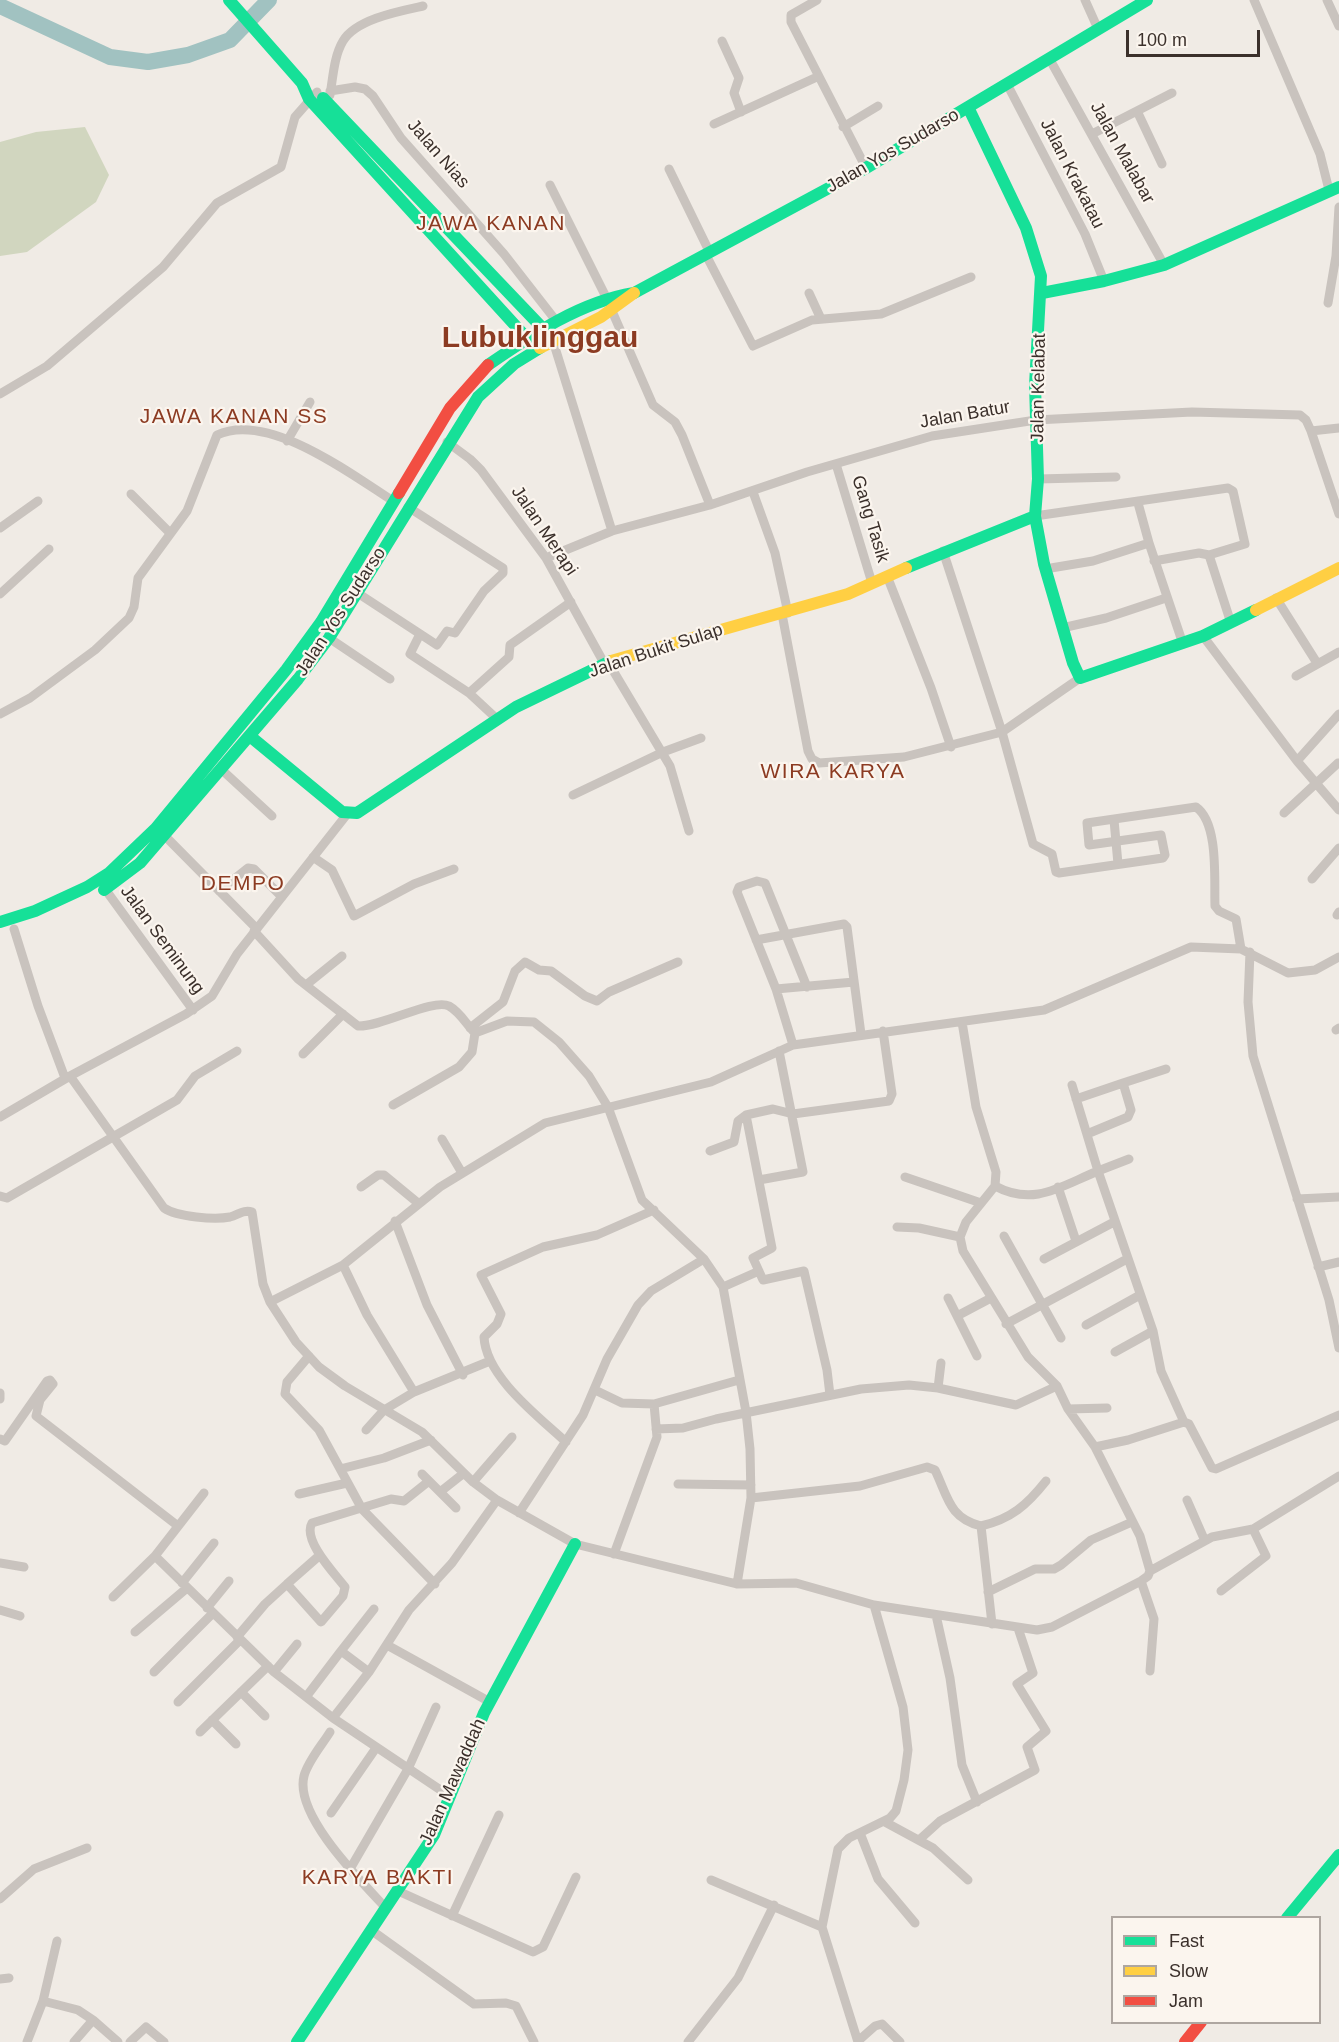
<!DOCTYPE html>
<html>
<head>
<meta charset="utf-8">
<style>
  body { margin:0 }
  #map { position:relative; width:1339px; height:2042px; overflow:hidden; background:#f0ebe5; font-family:Helvetica,sans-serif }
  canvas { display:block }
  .legend { position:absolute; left:1111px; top:1916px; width:210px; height:108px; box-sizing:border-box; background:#fbf5ee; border:2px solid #aea6a0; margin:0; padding:8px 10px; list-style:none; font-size:18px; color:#3b302b }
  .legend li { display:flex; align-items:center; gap:12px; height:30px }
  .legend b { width:30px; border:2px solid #aea6a0 }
  .scale { position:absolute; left:1126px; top:30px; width:134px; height:27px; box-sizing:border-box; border:3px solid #3b302b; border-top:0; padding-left:8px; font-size:18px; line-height:21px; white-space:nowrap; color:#3b302b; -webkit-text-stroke:4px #fbf5ee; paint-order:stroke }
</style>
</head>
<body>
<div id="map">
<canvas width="1339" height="2042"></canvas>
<ul class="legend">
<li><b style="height:8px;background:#16e098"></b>Fast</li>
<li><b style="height:8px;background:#ffcf43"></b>Slow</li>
<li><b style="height:8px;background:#f24e42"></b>Jam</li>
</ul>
<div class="scale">100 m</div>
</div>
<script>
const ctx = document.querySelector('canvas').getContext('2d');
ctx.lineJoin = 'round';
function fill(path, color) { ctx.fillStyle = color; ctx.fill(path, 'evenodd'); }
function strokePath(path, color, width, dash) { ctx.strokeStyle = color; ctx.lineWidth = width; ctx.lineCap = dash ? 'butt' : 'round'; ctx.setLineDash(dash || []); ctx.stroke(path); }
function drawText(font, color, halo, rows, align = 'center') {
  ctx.font = font + ' Helvetica,sans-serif'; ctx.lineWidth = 4.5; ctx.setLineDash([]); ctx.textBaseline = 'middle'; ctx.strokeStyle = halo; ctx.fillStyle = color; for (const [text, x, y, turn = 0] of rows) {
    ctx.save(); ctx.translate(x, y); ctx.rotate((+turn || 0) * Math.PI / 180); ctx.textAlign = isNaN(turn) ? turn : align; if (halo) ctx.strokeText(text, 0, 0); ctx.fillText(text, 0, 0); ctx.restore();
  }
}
fill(new Path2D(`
  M85 127 109 175 96 202 27 252 0 256V142L36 132Z`), '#d1d6bf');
strokePath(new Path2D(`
  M0 6 110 57 148 62 188 55 230 40 269 0`), '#a1c2c1', 16);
strokePath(new Path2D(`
  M817 0 791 15V22L866 168
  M1085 0 1098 29
  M1254 0 1320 154 1329 190
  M1327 0 1339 26
  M722 41 739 78 734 93 741 112
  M1049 58 1164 265
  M1007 84 1085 234 1104 281
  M330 91 355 87 365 89 373 96 401 138 504 254 557 322
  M330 95C333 77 334 56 343 41 356 19 400 11 423 6
  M1137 111 1162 164
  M714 124 817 77
  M843 127 878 106
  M1092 134 1172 93
  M669 169 710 253
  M550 185 607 299
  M706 255 753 346 812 320 881 314 971 277
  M809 293 821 319
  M1328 303 1336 256 1339 207
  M612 311 653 405 675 422 682 435 710 505
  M553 341 612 531
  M0 394 47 366 163 267 217 203 281 167 295 117 317 92
  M1311 431 1339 428
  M287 441 310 402
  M447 442 470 459 481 470 546 558 604 663
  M836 464 872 583
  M1038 479 1116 477
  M753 492 775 553 788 613
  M131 494 170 533
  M1138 503 1149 543 1183 644
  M1035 516 1228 488 1233 491 1245 544 1209 555
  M0 528 38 501
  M943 551 1002 732 1033 844 1052 854 1056 872 1059 873 1163 858 1165 855 1161 835 1089 845 1087 823 1196 807C1219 823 1214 880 1215 906L1219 911 1236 919 1241 949
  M546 558 612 531 710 505 807 472 932 436 1036 420 1192 412 1300 415 1306 420 1311 431 1339 514
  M1154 561 1199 553 1209 555 1230 620
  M1045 569 1093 561 1149 543
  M887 576 931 688 951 747
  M356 592 437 645 447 631 455 633 484 591 503 573V568L408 507
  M0 594 49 549
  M1276 598 1317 663
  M782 614 808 751 812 759 819 763 904 757 1002 732 1080 678
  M1062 628 1106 618 1166 598
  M420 634 410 654 469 693 497 719
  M1203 636 1297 761 1339 810
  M329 638 390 679
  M608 662 670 766 689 831
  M1296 676 1339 652
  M469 693 509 657 510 645 571 602
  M0 714 30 698 95 650 129 618 134 607 138 578 187 511 217 435C268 411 351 474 393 501
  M1297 761 1339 714
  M222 770 272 816
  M573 795 663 752 701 738
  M1284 813 1338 763
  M1114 820 1118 864
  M165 836 257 929
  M313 857 332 870 354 916 414 884 454 869
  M1312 879 1339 848
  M105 889 193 1010
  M219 891 248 868 254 869 282 897
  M1337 915 1339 912
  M14 929 38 1006 65 1078
  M254 931 298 979 358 1026C382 1027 433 998 449 1006 460 1012 466 1024 475 1033
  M756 940 844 924 847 927 861 1034
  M1250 952 1248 1002 1253 1056 1329 1300 1339 1348
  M306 985 342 956
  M776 989 854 982
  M962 1022 976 1107 996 1172 995 1186 966 1222 960 1237 963 1251 1028 1357 1057 1386 1068 1409 1095 1447 1140 1536 1150 1571
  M470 1028 503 1002 515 971 525 962 539 970 551 971 585 996 597 1001 609 992 678 962
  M1336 1030 1339 1028
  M475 1033 507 1021 534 1022 559 1042 589 1076 608 1107 642 1200 704 1259 723 1287 746 1412 750 1449 751 1498 737 1584
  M793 1045 776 989 737 892 739 887 757 881 765 883 807 987
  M303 1054 343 1014
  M70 1076 164 1208C177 1217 215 1220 230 1217 238 1215 244 1209 252 1212L263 1284 270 1302 296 1342 319 1367 345 1386 422 1432 473 1482 497 1500 575 1544 737 1584 796 1583 874 1605 1037 1630 1052 1627 1141 1581 1148 1576 1150 1571 1212 1537 1253 1529 1339 1476
  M1123 1083 1166 1069
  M1072 1085 1098 1171 1129 1159
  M1076 1099 1123 1083 1131 1110 1128 1117 1087 1134
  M393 1105 459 1067 472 1052 475 1033
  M0 1117 70 1076 186 1014 212 996 237 954 348 813
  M442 1139 462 1173
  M710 1151 734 1142 738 1121 746 1115
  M905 1177 981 1203
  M759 1180 803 1172 779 1051
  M995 1186C1034 1207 1061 1186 1098 1171L1153 1331 1161 1371 1184 1422 1189 1424 1212 1468 1216 1469 1339 1415
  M361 1187 378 1175H384L418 1203
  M1058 1187 1076 1241
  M0 1196 7 1198 177 1100 195 1076 237 1051
  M1297 1199 1339 1197
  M395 1221 427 1305 463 1375
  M897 1227 919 1228 960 1237
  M1004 1236 1061 1338
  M1044 1259 1114 1222
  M343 1265 367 1315 414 1392
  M1318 1267 1339 1262
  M723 1287 759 1271
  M948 1298 977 1356
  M270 1302 343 1265 440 1187 545 1123 711 1082 793 1045 1044 1010 1191 947 1241 949 1288 973 1315 970 1339 957
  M957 1316 991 1298
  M1006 1324 1127 1259
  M1086 1325 1140 1295
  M1115 1352 1153 1331
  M309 1356 287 1382 285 1394 319 1430 362 1509 435 1584
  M938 1388 941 1363
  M595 1390 622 1403 654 1404 739 1380
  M0 1393V1399
  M830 1395 827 1370 804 1271 763 1280 753 1258 772 1248 746 1115 773 1109 793 1114 889 1101 892 1094 883 1031
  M1068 1409 1107 1408
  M656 1429 683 1428 716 1419 861 1389 909 1385 938 1388 1016 1405 1057 1386
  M366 1430 384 1410 414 1392 490 1361
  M0 1439 5 1441 47 1381 50 1380 53 1384 40 1400 36 1416 178 1526
  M566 1442C538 1416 486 1377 484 1337L497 1324 501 1314 481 1275 543 1247 597 1235 654 1210
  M1095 1447 1128 1440 1184 1422
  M340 1469 384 1458 431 1440
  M422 1474 456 1508
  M473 1482 512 1437
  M678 1484 751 1485
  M440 1492 464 1473
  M299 1494 347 1483
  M751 1498 860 1486 927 1467 935 1470C948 1497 949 1518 981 1526L992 1624
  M1187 1500 1205 1541
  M519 1513 583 1415 607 1359 638 1305 651 1291 704 1259
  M981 1526C1011 1519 1027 1505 1046 1481
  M614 1554 657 1437 654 1404
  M155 1556 274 1672 333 1718 451 1797
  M0 1563 24 1567
  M1141 1581 1154 1619 1150 1671
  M182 1583 214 1543
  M287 1584 320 1555
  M1221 1591 1266 1556 1253 1529
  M988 1592 1035 1569H1054L1061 1565 1091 1540 1132 1522
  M113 1597 155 1556 204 1493
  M207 1608 229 1581
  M0 1610 20 1616
  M936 1615 950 1678 962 1765 977 1802
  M135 1632 187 1588
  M237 1637 265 1604 287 1584 321 1622 343 1596 345 1587C335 1574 302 1540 312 1523L391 1499 404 1501 429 1481
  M387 1645 490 1702
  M154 1672 213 1613
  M274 1672 297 1644
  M369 1672 341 1651 374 1609
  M241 1692 265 1716
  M306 1697 341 1651
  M178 1702 240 1640
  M333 1718 369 1672 409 1610 452 1563 497 1500
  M212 1720 236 1744
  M200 1732 268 1666
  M330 1732C322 1745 308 1761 304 1776 294 1815 361 1881 385 1907
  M331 1813 376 1748
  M885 1822 933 1848 968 1880
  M860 1833 878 1879 915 1923
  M919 1840 940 1821 1035 1770 1027 1747 1046 1731 1017 1684 1033 1673 1018 1628
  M350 1869 408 1769 436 1707
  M711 1880 822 1927
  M398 1891 533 1952 543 1947 576 1877
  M0 1899 34 1869 87 1848
  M452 1916 499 1815
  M371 1930 474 2004 506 2003 516 2006 534 2042
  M57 1941 43 2001 78 2010 93 2020
  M0 1979 9 1978
  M858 2041 875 2026 882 2024 900 2042
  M27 2042 43 2001
  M74 2042 93 2020 118 2042
  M130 2042 146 2027 164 2042
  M688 2042 738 1978 774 1905
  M858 2042 822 1927 838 1849 849 1838 890 1818 896 1811 904 1780 908 1750 903 1707 874 1605`), '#c9c3be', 9);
strokePath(new Path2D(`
  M229 0 302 83 309 99 533 345
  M323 98 549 335
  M968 107 1026 228 1041 276 1035 385 1038 479 1035 516 1044 564 1073 663 1080 678 1203 636 1256 610
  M1042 293 1104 281 1164 265 1339 187
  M488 365C533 334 580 302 634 293L866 168 1147 0
  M906 568 1035 516
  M251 737 342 812 357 813 516 707 611 661
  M104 890 140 863 298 679 329 638 478 397 514 364 540 348
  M0 922 35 911 87 887 109 873 156 828 286 670 321 622 399 493
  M1287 1918 1339 1855
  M297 2042 434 1835 484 1713 575 1544`), '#16e098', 12);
strokePath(new Path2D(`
  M540 348 601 317 634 293
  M1256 610 1339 568
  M611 661 848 594 906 568`), '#ffcf43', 12);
strokePath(new Path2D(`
  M399 493 450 408 488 365
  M1185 2042 1201 2022`), '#f24e42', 12);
drawText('18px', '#3b302b', '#fbf5ee', [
  ["Jalan Yos Sudarso",893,151,-30],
  ["Jalan Malabar",1122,153,61],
  ["Jalan Nias",438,154,49],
  ["Jalan Krakatau",1072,174,63],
  ["Jalan Kelabat",1039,388,-89],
  ["Jalan Batur",965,415,-10],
  ["Gang Tasik",870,519,73],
  ["Jalan Merapi",544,531,56],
  ["Jalan Yos Sudarso",341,612,-57],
  ["Jalan Bukit Sulap",656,651,-18],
  ["Jalan Seminung",162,940,54],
  ["Jalan Mawaddah",453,1782,-66]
]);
ctx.letterSpacing = '1.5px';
drawText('21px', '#8c3b22', '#fbf5ee', [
  ["JAWA KANAN",491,224],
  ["JAWA KANAN SS",234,417],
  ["WIRA KARYA",833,772],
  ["DEMPO",243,884],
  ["KARYA BAKTI",378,1878]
]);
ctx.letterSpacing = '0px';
drawText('bold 30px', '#8c3b22', '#fbf5ee', [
  ["Lubuklinggau",540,339]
]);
</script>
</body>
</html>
